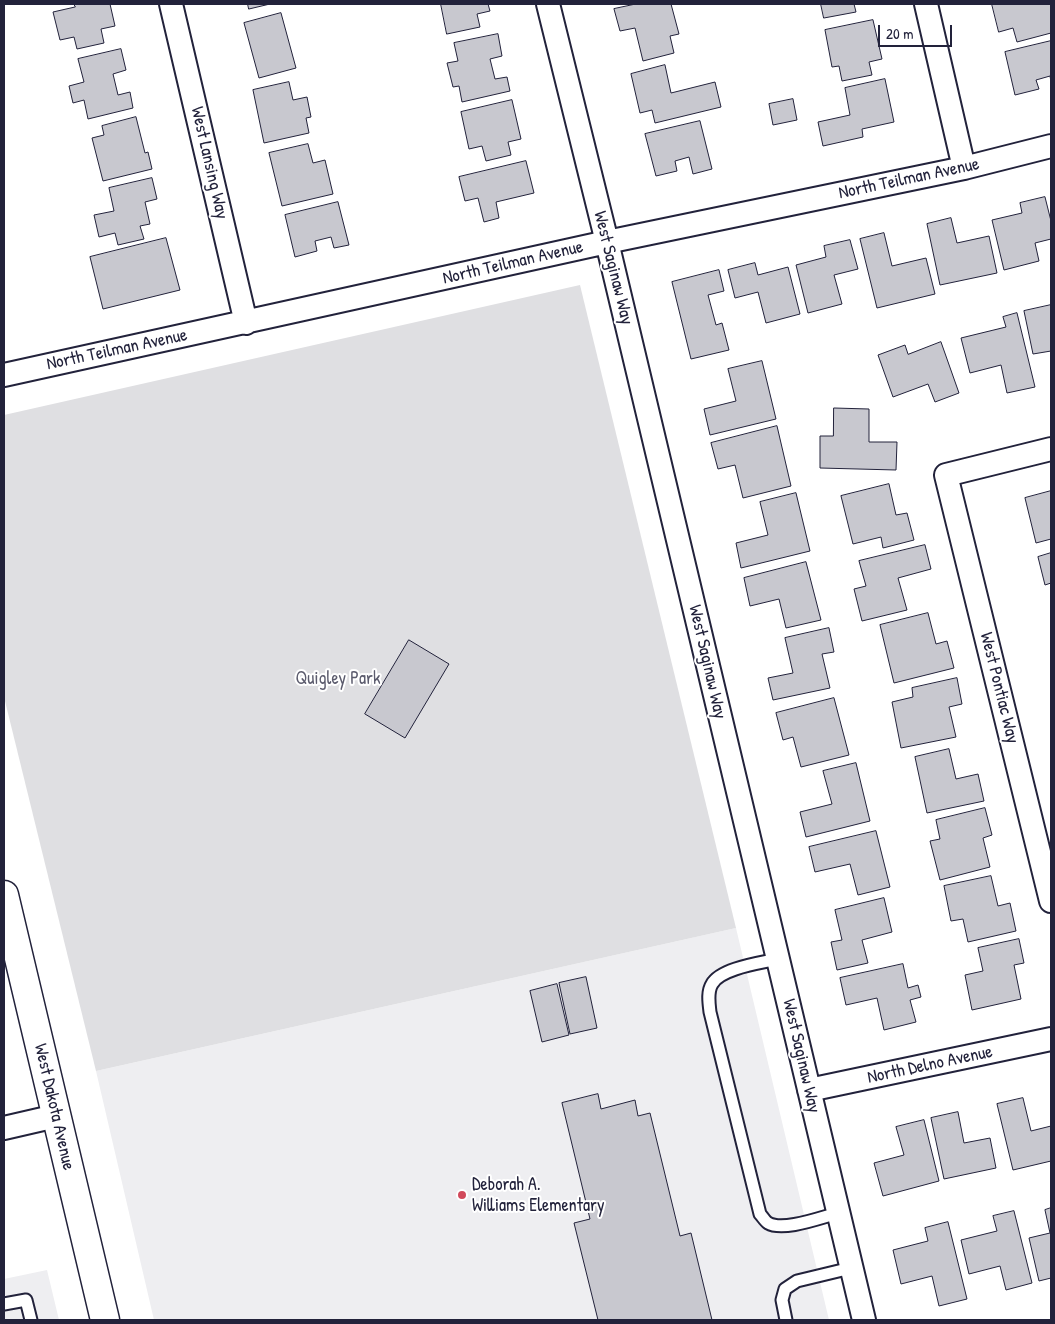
<!DOCTYPE html>
<html>
<head>
<meta charset="utf-8">
<style>
  body { margin:0 }
  #map { position:relative; width:1055px; height:1324px; overflow:hidden; background:#fff; font-family:"Patrick Hand",sans-serif }
  canvas { display:block }
  .frame { position:absolute; inset:0; border:5px solid #22223b; pointer-events:none }
  .scale { position:absolute; left:878px; top:25px; width:74px; height:22px; box-sizing:border-box; border:2px solid #22223b; border-top:0; padding-left:6px; font-size:15px; line-height:18px; white-space:nowrap; color:#22223b; -webkit-text-stroke:4px #fff; paint-order:stroke }
</style>
</head>
<body>
<div id="map">
<canvas width="1055" height="1324"></canvas>
<div class="frame"></div>
<div class="scale">20 m</div>
</div>
<script>
const ctx = document.querySelector('canvas').getContext('2d');
ctx.lineJoin = 'round';
function fill(path, color) { ctx.fillStyle = color; ctx.fill(path, 'evenodd'); }
function strokePath(path, color, width, dash) { ctx.strokeStyle = color; ctx.lineWidth = width; ctx.lineCap = dash ? 'butt' : 'round'; ctx.setLineDash(dash || []); ctx.stroke(path); }
function drawText(font, color, halo, rows, align = 'center') {
  ctx.font = font + ' "Patrick Hand",sans-serif'; ctx.lineWidth = 4; ctx.setLineDash([]); ctx.textBaseline = 'middle'; ctx.strokeStyle = halo; ctx.fillStyle = color; for (const [text, x, y, turn = 0] of rows) {
    ctx.save(); ctx.translate(x, y); ctx.rotate((+turn || 0) * Math.PI / 180); ctx.textAlign = isNaN(turn) ? turn : align; if (halo) ctx.strokeText(text, 0, 0); ctx.fillText(text, 0, 0); ctx.restore();
  }
}
fill(new Path2D(`
  M736 928 829 1320H154L96 1071Z
  M47 1270 59 1320H4V1279Z`), '#eeeef1');
fill(new Path2D(`
  M580 285 736 928 96 1071 4 697V415Z`), '#dfdfe2');
const building = new Path2D(`
  M74 4H110L115 26 101 29 104 43 77 49 74 37 60 40 53 12 75 7Z
  M248 4H270L249 9Z
  M441 4H488L490 11 477 14 480 27 447 34Z
  M636 4H671L679 34 670 36 674 53 643 61 635 28 620 31 614 9Z
  M821 4H854L856 12 824 18Z
  M992 4H1051V33L1017 42 1013 28 999 32Z
  M281 13 296 68 259 78 244 23Z
  M873 20 882 59 869 62 872 75 842 81 839 66 832 67 825 30Z
  M498 34 502 56 490 59 495 79 507 77 510 91 462 102 459 86 453 87 447 63 458 61 454 43Z
  M1051 41V82L1050 76 1036 80 1039 89 1015 95 1005 52Z
  M121 49 126 70 113 74 118 95 130 92 133 108 88 119 84 100 73 103 69 86 84 82 78 59Z
  M665 65 671 93 715 82 721 107 655 123 652 110 640 113 631 74Z
  M885 79 894 122 862 129 863 137 823 146 818 122 850 115 845 88Z
  M289 82 293 100 307 97 311 117 306 118 309 133 264 143 253 90Z
  M793 99 797 120 773 125 769 104Z
  M512 100 521 139 508 142 511 155 486 161 482 146 469 149 461 112Z
  M136 117 145 153 148 152 152 169 103 181 92 138 104 135 102 126Z
  M700 121 712 169 693 174 689 157 675 161 677 171 656 176 645 134Z
  M308 144 313 163 325 160 333 194 282 206 269 153Z
  M526 161 534 193 496 202 499 218 484 222 478 198 465 201 459 177Z
  M152 178 157 199 145 202 150 224 140 226 144 239 118 245 115 233 99 237 94 215 114 211 109 188Z
  M1045 197 1051 221V239L1035 243 1039 261 1004 270 992 220 1022 213 1020 203Z
  M338 202 349 245 334 248 331 237 315 241 317 251 295 257 285 215Z
  M951 218 957 243 989 236 997 273 940 285 927 224Z
  M884 233 892 266 926 258 935 294 877 308 860 239Z
  M166 238 180 290 103 309 90 257Z
  M850 240 858 269 834 275 842 304 808 313 796 265 826 257 824 246Z
  M755 263 758 275 788 267 800 314 766 323 758 292 735 298 728 270Z
  M719 270 724 291 708 295 716 325 722 323 729 350 691 359 672 282Z
  M1051 305V351L1033 354 1024 311Z
  M1017 313 1035 387 1007 393 1001 365 970 373 961 338 1006 327 1003 317Z
  M941 342 959 393 935 402 928 384 893 397 878 355 905 345 908 354Z
  M762 361 776 419 710 435 704 409 736 401 728 369Z
  M834 408 869 409V442H897L896 470 820 468V436H833Z
  M777 426 791 486 743 498 735 465 718 469 711 443Z
  M889 484 896 515 907 513 914 540 883 548 881 537 853 544 841 496Z
  M1051 491V539L1036 543 1025 498Z
  M796 493 810 551 741 568 736 543 768 535 760 502Z
  M925 545 931 569 898 578 907 610 862 621 854 589 866 586 859 561Z
  M1051 553V583L1045 585 1038 557Z
  M806 562 821 620 786 628 779 599 750 606 744 578Z
  M928 613 936 644 947 641 954 668 894 683 880 625Z
  M829 628 834 652 822 654 830 688 773 700 768 678 793 673 785 638Z
  M409 640 449 664 405 738 365 714Z
  M957 678 962 704 949 707 956 737 901 748 892 702 913 697 912 688Z
  M834 698 849 755 801 767 793 737 783 740 776 713Z
  M949 749 956 779 978 774 984 801 927 813 915 757Z
  M856 763 870 821 806 837 800 812 832 804 823 771Z
  M985 808 992 835 983 838 990 867 940 880 930 841 940 839 936 820Z
  M876 831 890 887 858 895 850 864 815 872 809 847Z
  M991 876 998 906 1010 903 1016 931 968 942 963 919 951 921 944 886Z
  M884 898 892 932 862 940 868 963 837 970 831 942 842 940 835 910Z
  M1019 939 1024 963 1014 965 1021 999 972 1010 965 975 983 971 978 948Z
  M903 964 908 988 918 985 921 997 910 1000 916 1022 884 1030 877 998 846 1005 840 978Z
  M586 977 597 1028 570 1034 559 983Z
  M557 984 569 1035 542 1042 530 991Z
  M598 1094 601 1109 635 1100 638 1116 650 1113 680 1236 691 1233 712 1320H598L574 1223 590 1219 562 1103Z
  M1023 1098 1031 1131 1051 1126V1161L1013 1170 997 1104Z
  M958 1112 964 1143 990 1138 996 1168 944 1179 931 1118Z
  M924 1120 939 1181 883 1196 874 1163 904 1155 896 1127Z
  M1051 1208V1278L1039 1281 1029 1238 1050 1233 1045 1210Z
  M1014 1211 1032 1283 1006 1290 1000 1266 969 1274 961 1240 997 1231 993 1216Z
  M948 1222 967 1299 939 1306 932 1276 901 1284 893 1250 928 1241 925 1228Z`);
fill(building, '#c8c8cf');
strokePath(building, '#22223b', 1);
const lane = new Path2D(`
  M778 959C761 963 721 968 712 984 707 992 709 1003 710 1012L760 1214C762 1216 765 1221 768 1223 783 1232 822 1217 838 1213
  M4 1304 26 1300 31 1320
  M786 1320 782 1300 785 1289 797 1281 851 1268`);
const street = new Path2D(`
  M171 4 246 323
  M548 4 607 242 864 1320
  M926 4 964 168
  M4 375 607 242 964 168 1051 146
  M1051 449 946 475 1051 901
  M809 1090 1051 1039
  M4 1128 56 1116`);
const secondary = new Path2D(`
  M4 895 105 1320`);
strokePath(lane, '#22223b', 15);
strokePath(street, '#22223b', 26);
strokePath(secondary, '#22223b', 31);
strokePath(lane, '#fff', 11);
strokePath(street, '#fff', 22);
strokePath(secondary, '#fff', 28);
for (const [x, y, r, color] of [
  [462,1195,5,"#d1495b"]
]) { const dot = new Path2D(); dot.arc(x, y, r, 0, 2 * Math.PI); ctx.fillStyle = color; ctx.fill(dot); strokePath(dot, '#fff', 2); }
drawText('18px', '#22223b', '#fff', [
  ["West Lansing Way",209,163,77],
  ["North Teilman Avenue",909,179,-12],
  ["North Teilman Avenue",513,263,-13],
  ["West Saginaw Way",613,268,76],
  ["North Teilman Avenue",117,350,-12],
  ["West Saginaw Way",707,662,77],
  ["West Pontiac Way",999,688,76],
  ["West Saginaw Way",801,1056,77],
  ["North Delno Avenue",930,1065,-12],
  ["West Dakota Avenue",54,1107,77]
]);
drawText('18px', '#5b5b6d', '#fff', [
  ["Quigley Park",338,679]
]);
drawText('18px', '#22223b', '#fff', [
  ["Deborah A.",472,1185],
  ["Williams Elementary",472,1206]
], 'left');
</script>
</body>
</html>
